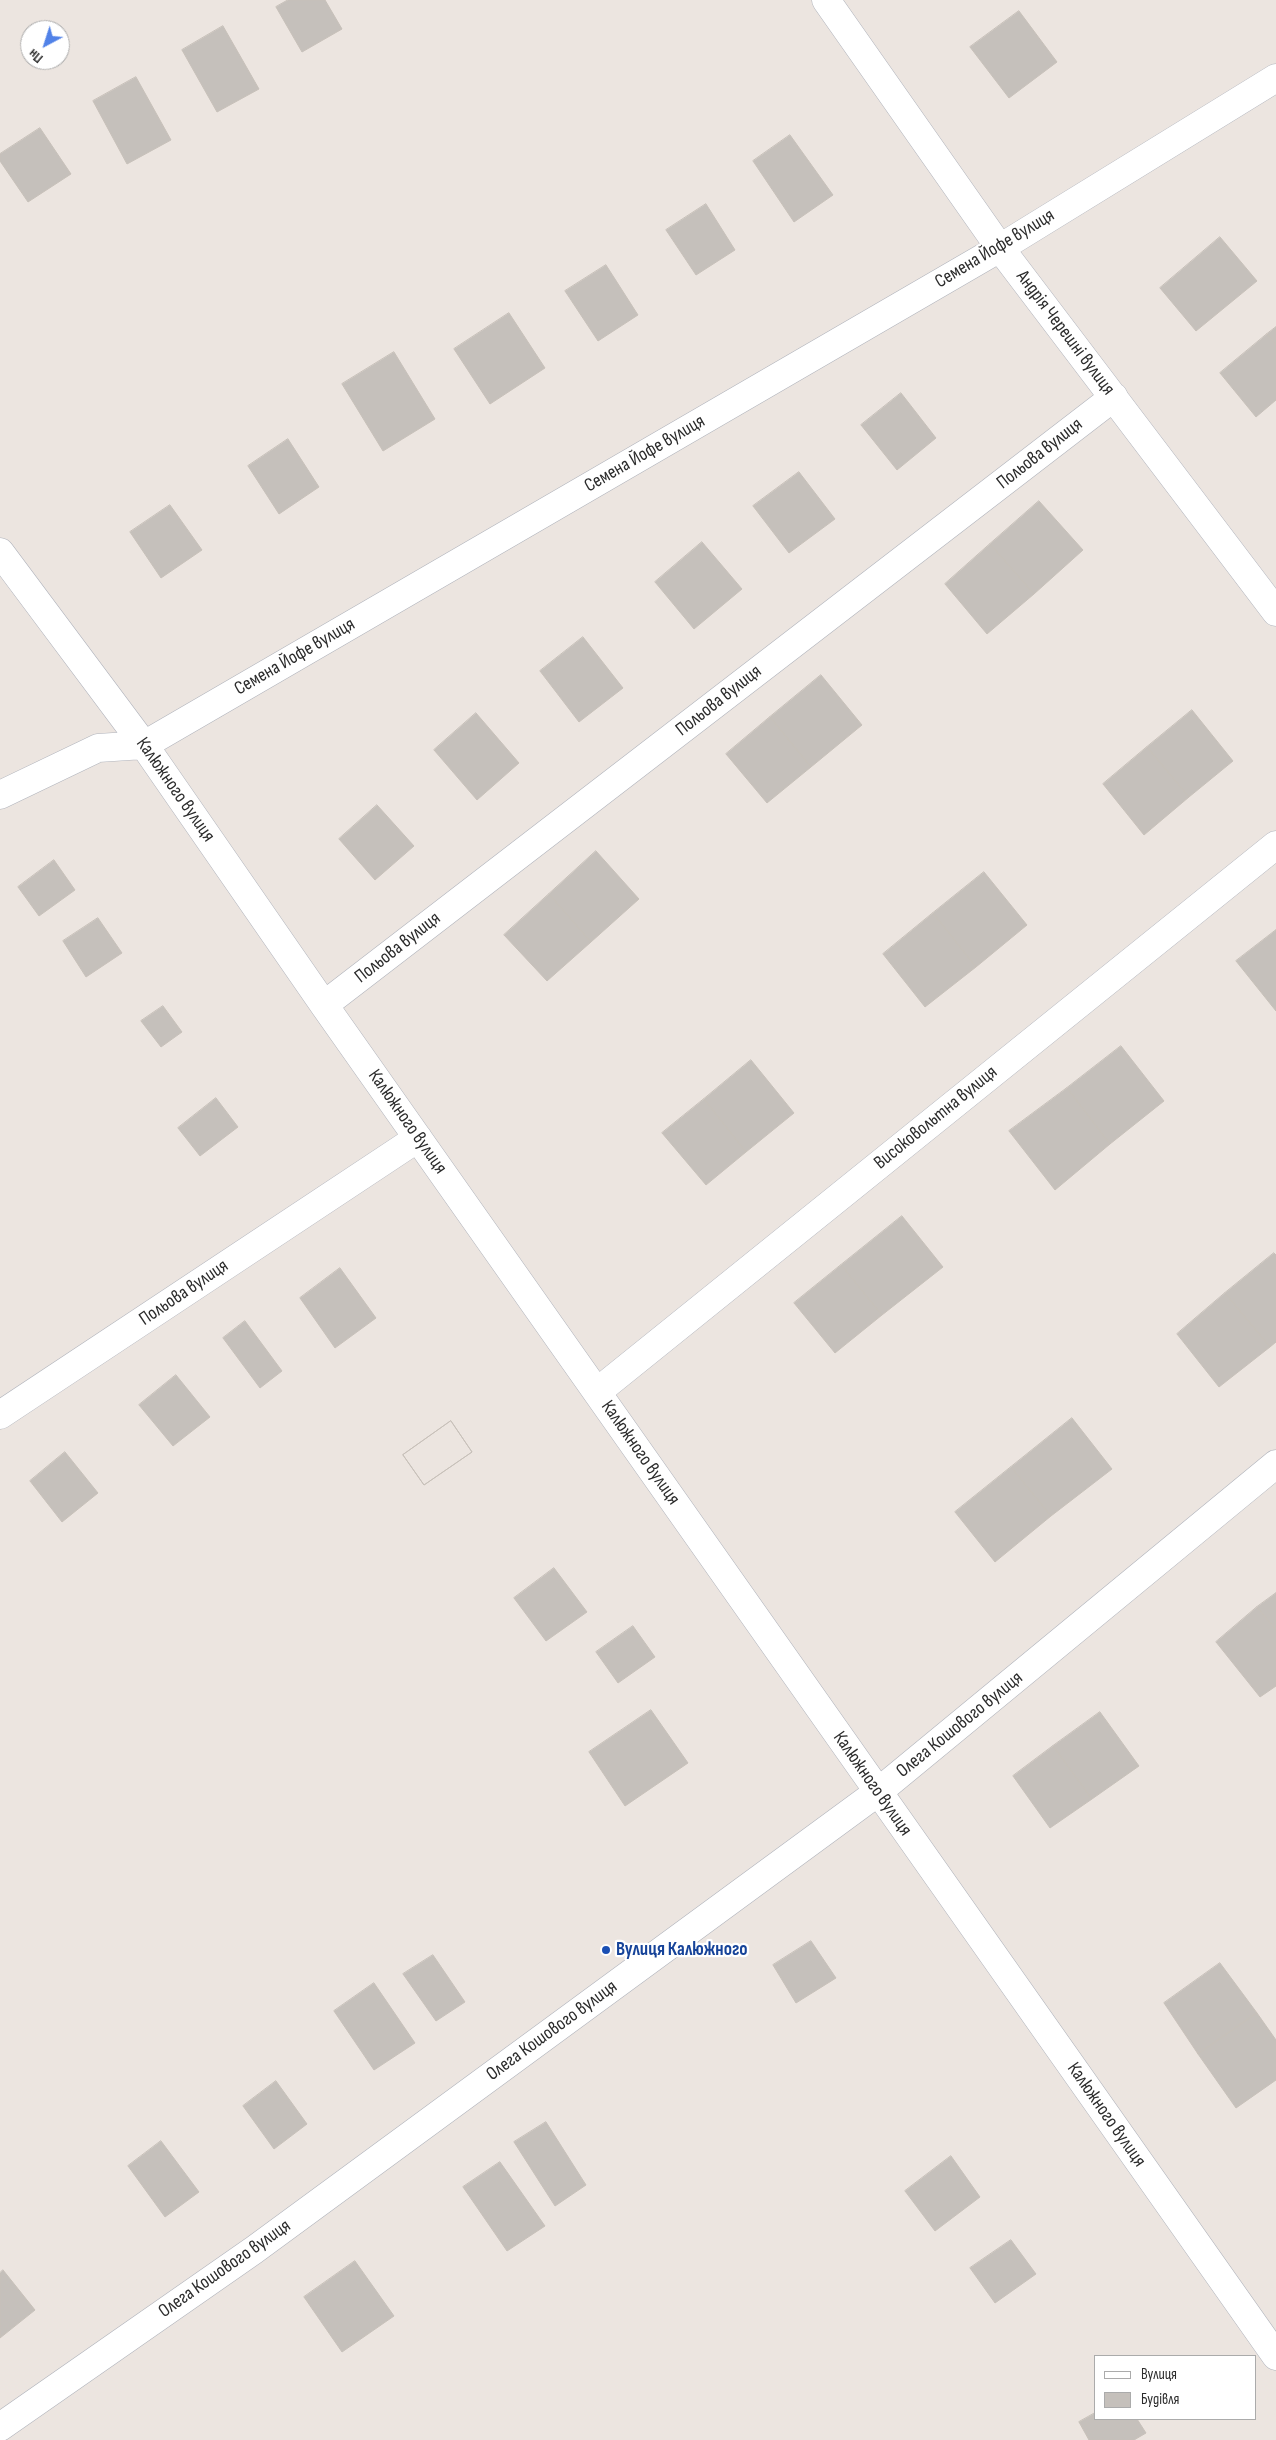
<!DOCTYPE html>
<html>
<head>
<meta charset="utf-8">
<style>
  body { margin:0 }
  #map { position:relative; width:1276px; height:2440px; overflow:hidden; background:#ece5e0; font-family:"Sofia Sans Condensed",sans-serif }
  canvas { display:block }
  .legend { position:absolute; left:1094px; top:2355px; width:162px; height:65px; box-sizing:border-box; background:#fff; border:1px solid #ababab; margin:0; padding:6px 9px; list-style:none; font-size:15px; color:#2c2c2c }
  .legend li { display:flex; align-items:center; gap:10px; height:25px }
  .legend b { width:25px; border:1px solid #ababab }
  .north { position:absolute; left:20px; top:20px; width:50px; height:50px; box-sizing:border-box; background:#fff; border:1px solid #ababab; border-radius:50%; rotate:220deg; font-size:14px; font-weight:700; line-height:20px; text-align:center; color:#2c2c2c }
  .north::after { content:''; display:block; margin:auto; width:18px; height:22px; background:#5182e8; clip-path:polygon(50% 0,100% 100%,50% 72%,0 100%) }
</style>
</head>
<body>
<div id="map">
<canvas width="1276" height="2440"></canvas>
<ul class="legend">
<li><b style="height:6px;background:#fff"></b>Вулиця</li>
<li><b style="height:14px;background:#c5c0bb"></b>Будівля</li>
</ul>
<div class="north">Пн</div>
</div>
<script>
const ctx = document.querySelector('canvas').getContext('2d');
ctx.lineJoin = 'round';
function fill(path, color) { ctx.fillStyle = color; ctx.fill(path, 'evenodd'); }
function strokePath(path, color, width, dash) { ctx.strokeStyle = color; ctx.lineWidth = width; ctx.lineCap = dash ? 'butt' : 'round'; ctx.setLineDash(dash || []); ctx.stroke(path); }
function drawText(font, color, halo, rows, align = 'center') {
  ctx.font = font + ' "Sofia Sans Condensed",sans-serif'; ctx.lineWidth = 4.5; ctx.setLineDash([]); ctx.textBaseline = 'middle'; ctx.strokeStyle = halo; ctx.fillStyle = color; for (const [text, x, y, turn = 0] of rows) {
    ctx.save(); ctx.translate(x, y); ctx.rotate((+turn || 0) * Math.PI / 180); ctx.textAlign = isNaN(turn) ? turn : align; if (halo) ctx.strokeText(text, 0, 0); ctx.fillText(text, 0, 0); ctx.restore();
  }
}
const building = new Path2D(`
  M288 0H325L342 29 302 52 276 7Z
  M1019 11 1057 62 1009 98 970 47Z
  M223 26 259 89 217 112 182 50Z
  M136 77 171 140 127 164 93 101Z
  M40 128 71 174 28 202 0 161V154Z
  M790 135 833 195 794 222 753 161Z
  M706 204 735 250 696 275 666 230Z
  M1220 237 1257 281 1196 331 1160 288Z
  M606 265 638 315 598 341 565 291Z
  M509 313 545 368 490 404 454 349Z
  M1276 327V345L1267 334Z
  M1267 334 1276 345V400L1256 417 1220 373Z
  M394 352 435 419 383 451 342 384Z
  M901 393 936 438 897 470 861 425Z
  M288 439 319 487 279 514 248 466Z
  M799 472 835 519 789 553 753 506Z
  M1039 501 1083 550 1034 594 990 544Z
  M170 505 202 550 161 578 130 532Z
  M702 542 742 589 694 629 655 582Z
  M990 544 1034 594 987 634 945 584Z
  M583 637 623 688 579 722 540 671Z
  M821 675 862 725 811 767 770 717Z
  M1192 710 1233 761 1189 797 1147 747Z
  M476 713 519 763 477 800 434 750Z
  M770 717 811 767 767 803 726 754Z
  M1147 747 1189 797 1144 835 1103 784Z
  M377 805 414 846 375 880 339 839Z
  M596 851 639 899 591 942 549 894Z
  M54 860 75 890 39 916 18 887Z
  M984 872 1027 925 976 967 933 913Z
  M549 894 591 942 547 981 504 935Z
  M933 913 976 967 925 1007 883 954Z
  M98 918 122 953 86 977 63 941Z
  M1276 930V1011L1236 961Z
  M163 1006 182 1032 161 1047 141 1021Z
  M1121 1046 1164 1101 1110 1144 1067 1088Z
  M751 1060 794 1113 746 1152 704 1099Z
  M1067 1088 1110 1144 1055 1190 1009 1131Z
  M216 1098 238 1127 200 1156 178 1128Z
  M704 1099 746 1152 706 1185 662 1133Z
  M902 1216 943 1267 882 1315 841 1265Z
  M1274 1253 1276 1255V1342L1270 1347 1225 1293Z
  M841 1265 882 1315 835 1353 794 1303Z
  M340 1268 376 1318 335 1348 300 1298Z
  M1225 1293 1270 1347 1219 1387 1177 1334Z
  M245 1321 282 1371 260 1388 223 1338Z
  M176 1375 210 1417 173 1446 139 1405Z
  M1072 1418 1112 1469 1051 1516 1011 1467Z
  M451 1421 472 1452 424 1485 403 1455Z
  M451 1421 472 1452 424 1485 403 1455Z
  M65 1452 98 1493 62 1522 30 1481Z
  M1011 1467 1051 1516 995 1562 955 1512Z
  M554 1568 587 1612 546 1641 514 1598Z
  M1276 1593V1630L1257 1607Z
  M1257 1607 1276 1630V1686L1260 1697 1216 1642Z
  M633 1626 655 1657 618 1683 596 1652Z
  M651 1710 688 1763 625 1806 589 1752Z
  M1100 1712 1139 1766 1092 1799 1053 1746Z
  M1053 1746 1092 1799 1050 1828 1013 1776Z
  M811 1941 836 1978 796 2003 773 1965Z
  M433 1955 465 2002 436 2021 403 1974Z
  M1220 1963 1257 2013 1198 2054 1164 2003Z
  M374 1983 415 2043 374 2070 334 2011Z
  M1257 2013 1276 2040V2080L1236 2108 1198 2054Z
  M276 2081 307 2124 274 2149 243 2106Z
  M546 2122 586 2185 555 2206 514 2142Z
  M161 2141 199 2192 165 2217 128 2166Z
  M951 2156 980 2197 935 2231 905 2191Z
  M500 2162 545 2226 507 2251 463 2187Z
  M1011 2240 1036 2274 995 2303 970 2268Z
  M355 2261 394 2316 342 2352 304 2297Z
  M3 2270 35 2310 0 2338V2273Z
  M1095 2413V2419H1137L1146 2433 1134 2440H1089L1079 2422Z`);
fill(building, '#c5c0bb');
strokePath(building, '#c7c0b9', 1);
const minor = new Path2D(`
  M826 0 1000 248 1276 612
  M0 552 144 745 324 1005 1276 2356
  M0 795 98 748 144 745 1000 248 1276 78
  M324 1005 1114 397
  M597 1392 1276 845
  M0 1415 418 1138
  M0 2427 254 2250 878 1792 1276 1464`);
strokePath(minor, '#b0b3bb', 29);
strokePath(minor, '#fff', 28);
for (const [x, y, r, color] of [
  [606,1950,5,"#1a4fb4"]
]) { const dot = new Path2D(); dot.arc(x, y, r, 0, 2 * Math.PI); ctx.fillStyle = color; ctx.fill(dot); strokePath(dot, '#fff', 2); }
drawText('19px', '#2c2c2c', '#fff', [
  ["Семена Йофе вулиця",995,249,-31],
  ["Андрія Черешні вулиця",1065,333,53],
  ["Семена Йофе вулиця",645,454,-30],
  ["Польова вулиця",1040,454,-38],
  ["Семена Йофе вулиця",295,657,-30],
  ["Польова вулиця",719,701,-38],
  ["Калюжного вулиця",175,790,55],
  ["Польова вулиця",398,948,-38],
  ["Високовольтна вулиця",936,1118,-39],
  ["Калюжного вулиця",407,1122,55],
  ["Польова вулиця",184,1293,-34],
  ["Калюжного вулиця",640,1453,55],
  ["Олега Кошового вулиця",960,1725,-39],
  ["Калюжного вулиця",872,1784,55],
  ["Олега Кошового вулиця",552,2031,-36],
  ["Калюжного вулиця",1106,2115,55],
  ["Олега Кошового вулиця",225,2269,-35]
]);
drawText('bold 19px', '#164399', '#fff', [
  ["Вулиця Калюжного",616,1950]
], 'left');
</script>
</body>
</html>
